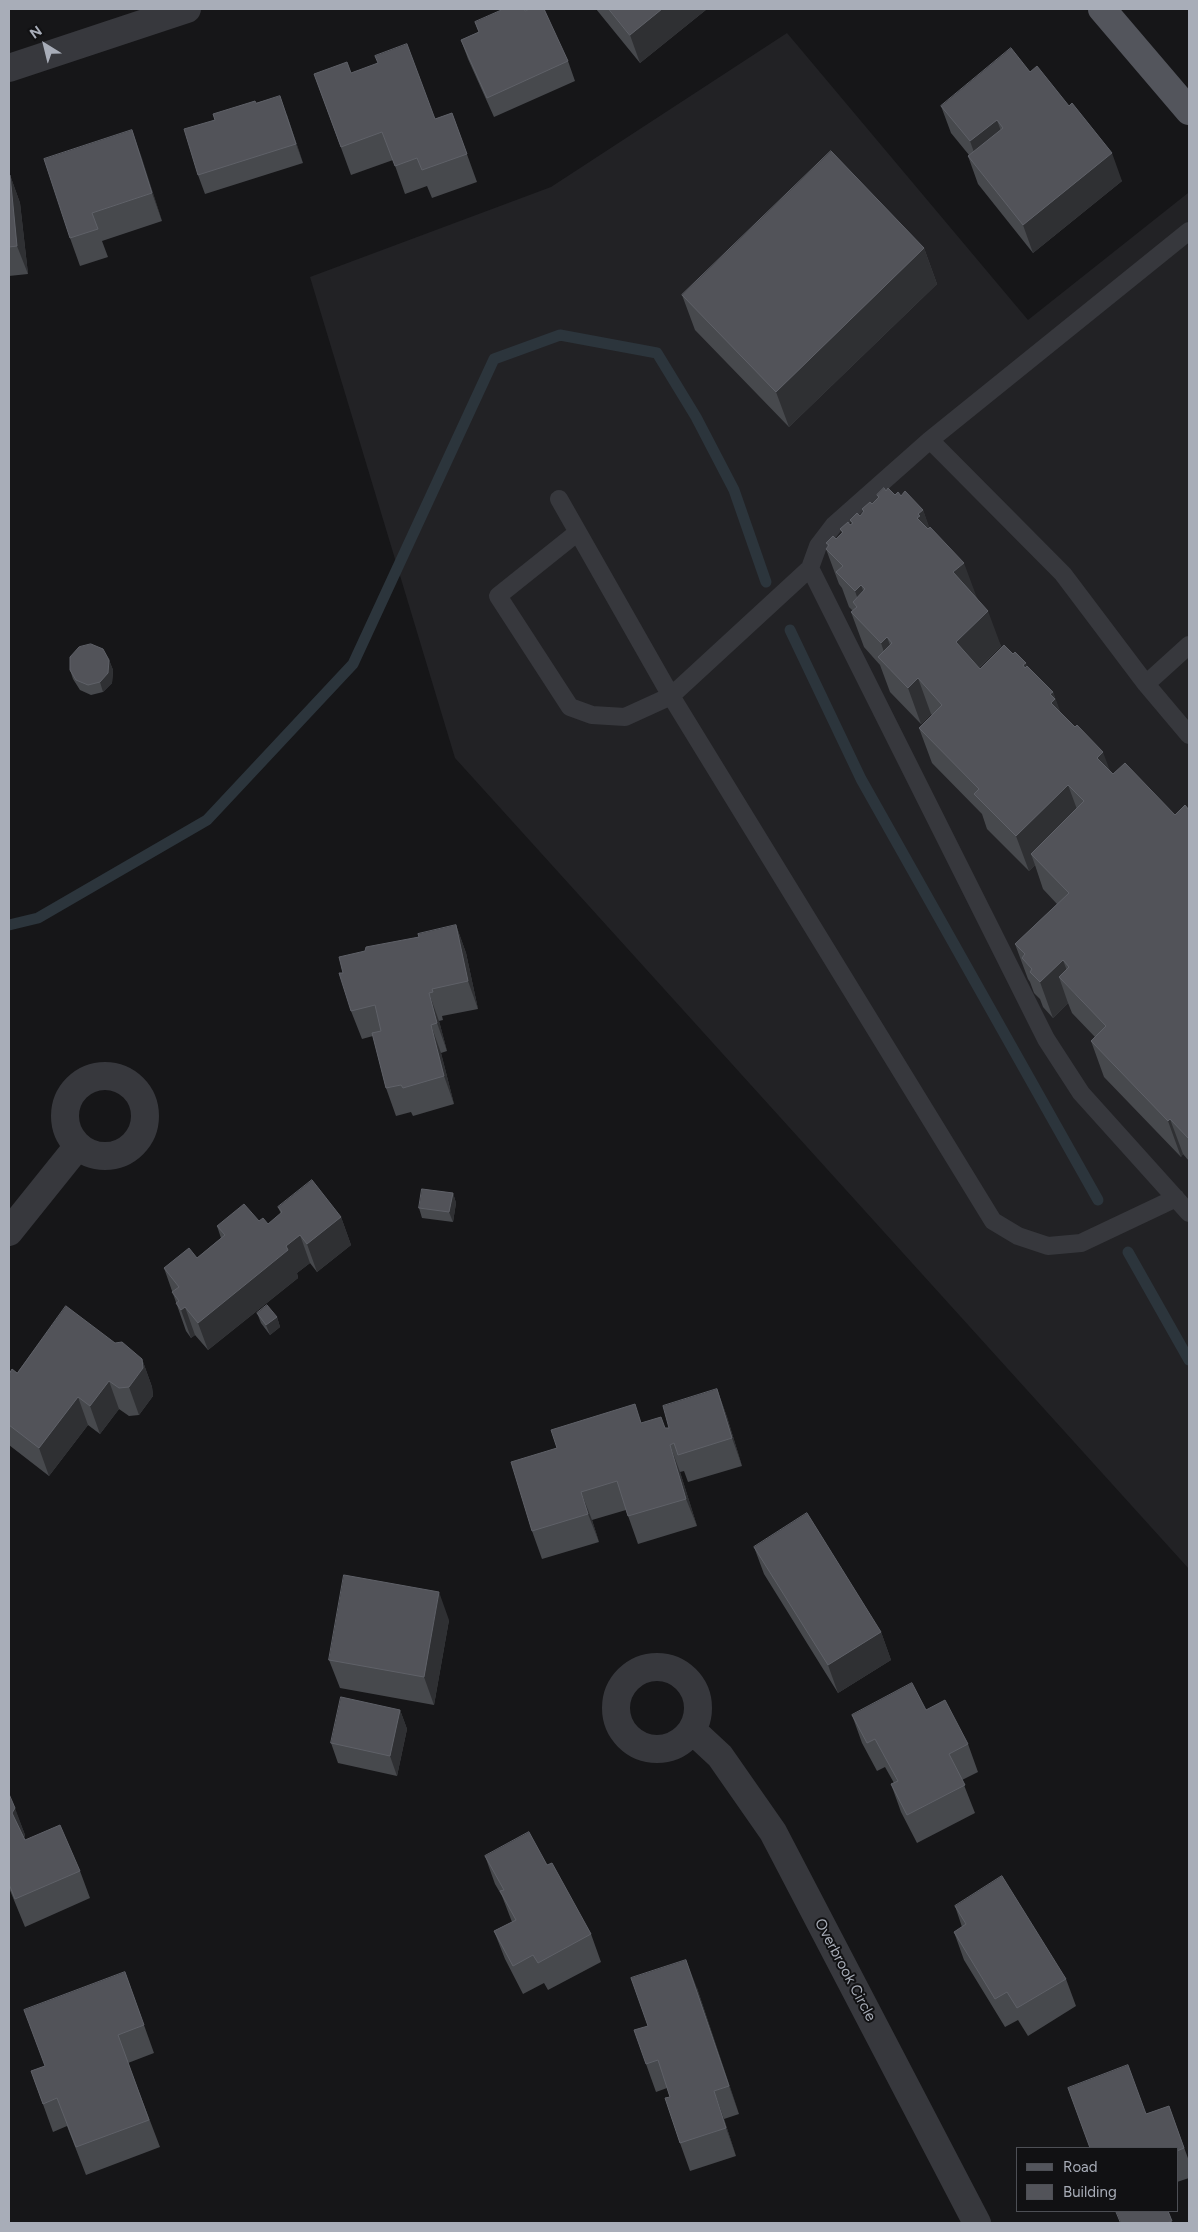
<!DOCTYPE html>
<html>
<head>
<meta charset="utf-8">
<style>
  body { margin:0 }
  #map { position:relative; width:1198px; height:2232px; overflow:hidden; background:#161618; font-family:Figtree,sans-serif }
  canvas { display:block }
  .frame { position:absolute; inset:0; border:10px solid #a8adb8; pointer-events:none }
  .legend { position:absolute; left:1016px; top:2147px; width:162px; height:65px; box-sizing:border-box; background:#111113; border:1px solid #4d4f55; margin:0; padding:6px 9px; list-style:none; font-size:15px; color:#a8adb8 }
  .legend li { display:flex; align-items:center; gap:10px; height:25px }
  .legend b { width:25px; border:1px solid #4d4f55 }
  .north { position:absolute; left:20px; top:20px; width:50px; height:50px; -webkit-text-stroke:4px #111113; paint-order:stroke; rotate:324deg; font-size:14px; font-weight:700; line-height:20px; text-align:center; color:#a8adb8 }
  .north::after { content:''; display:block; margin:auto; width:18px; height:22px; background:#a8adb8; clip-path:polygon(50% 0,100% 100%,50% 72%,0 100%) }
</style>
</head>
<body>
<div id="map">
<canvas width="1198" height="2232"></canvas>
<div class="frame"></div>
<ul class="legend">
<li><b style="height:6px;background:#53555c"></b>Road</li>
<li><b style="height:14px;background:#525359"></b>Building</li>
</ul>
<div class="north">N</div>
</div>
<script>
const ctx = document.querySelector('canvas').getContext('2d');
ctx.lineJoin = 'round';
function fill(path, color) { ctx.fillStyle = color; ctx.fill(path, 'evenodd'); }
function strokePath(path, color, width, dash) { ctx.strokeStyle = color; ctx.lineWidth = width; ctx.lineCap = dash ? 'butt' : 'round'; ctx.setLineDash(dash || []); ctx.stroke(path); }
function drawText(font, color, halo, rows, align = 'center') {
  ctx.font = font + ' Figtree,sans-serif'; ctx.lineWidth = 4; ctx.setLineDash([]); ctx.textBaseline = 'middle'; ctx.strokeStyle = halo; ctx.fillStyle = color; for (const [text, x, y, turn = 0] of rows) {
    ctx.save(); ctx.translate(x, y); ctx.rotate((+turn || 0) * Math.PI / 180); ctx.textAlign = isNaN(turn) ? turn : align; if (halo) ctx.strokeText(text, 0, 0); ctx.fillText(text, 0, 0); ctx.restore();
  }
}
fill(new Path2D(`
  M787 33 1028 320 1188 193 1189 194V1569L455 758 310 277 551 187Z`), '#222225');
strokePath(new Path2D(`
  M790 630 861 779 1098 1200
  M9 925 38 918 207 820 353 664 494 359 560 335 657 353 696 417 734 490 766 582
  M1128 1252 1189 1360`), '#2c353c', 11);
strokePath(new Path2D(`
  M1189 231 930 440 1063 574 1146 684 1189 735
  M930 440 834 525 818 546 810 568 1046 1039 1081 1093 1189 1213
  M559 499 671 696 993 1221 1018 1236 1048 1246 1081 1243 1176 1198
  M578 532 498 596 570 707 592 715 625 717 671 696 810 568
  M1146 684 1189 645`), '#37383d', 18);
strokePath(new Path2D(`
  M9 68 187 9
  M65 1116a40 40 0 1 1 80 0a40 40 0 1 1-80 0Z
  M9 1232 78 1146
  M616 1708a41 41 0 1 1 82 0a41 41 0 1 1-82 0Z
  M692 1730 720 1756 773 1832 977 2223`), '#37383d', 28);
strokePath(new Path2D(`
  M1102 9 1189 111`), '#53555c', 28);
fill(new Path2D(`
  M596 9H707L640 63Z
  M525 11 568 61 575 81 494 117 468 59 461 40 479 32 475 22Z
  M1030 72 1122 181 1033 253 978 184 968 156 969 155 951 133 941 106Z
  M351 73 435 119 452 113 477 182 432 198 427 186 405 194 393 160 351 175 314 74Z
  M256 103 287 115 303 163 205 194 198 175 215 120Z
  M132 130 162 221 102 241 108 257 80 266 70 238Z
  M9 175H10L20 203 28 274 9 276Z
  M924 248 937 284 789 427 695 330 682 295Z
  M886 491 895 495 901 496 923 510 929 528 977 598 1001 646 979 668 980 669 1013 654 1027 666 1053 692 1060 713 1113 774 1175 815 1189 810V1161L1183 1154 1181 1157 1104 1077 1091 1041 1095 1037 1072 1013 1068 1003 1053 1018 1043 1007 1040 999 1034 993 1030 982 1028 979 1015 944 1057 904 1043 889 1035 865 1029 871 987 829 982 814 932 763 919 728 932 715 931 714 921 724 890 692 880 665 864 647 851 612 853 611 849 607 842 588 839 584 826 549 828 547 826 543 836 539 842 533 840 529 852 524 850 520 860 516 863 512 862 509 872 504 878 498 877 495Z
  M109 660 113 670 112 683 103 692 91 695 80 690 73 679 70 670Z
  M456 925 466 953 478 1009 442 1016 443 1020 439 1021 447 1051 441 1053 454 1104 413 1116 411 1112 396 1116 386 1088 373 1036 362 1039 351 1011 343 973 419 937Z
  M453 1193 456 1203 453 1222 422 1218 419 1208Z
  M278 1207 341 1217 351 1245 317 1272 310 1263 297 1273 298 1278 208 1350 195 1335 191 1338 186 1331 164 1268 197 1258 221 1238 217 1226 259 1221 268 1224 281 1214Z
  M257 1313 277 1317 280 1327 270 1335 261 1323Z
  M115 1343 142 1359 152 1387 153 1396 139 1415 129 1416 119 1409 100 1434 88 1425 49 1476 9 1445V1374L17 1373Z
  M717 1389 727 1417 742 1466 688 1482 684 1471 680 1472 697 1526 638 1544 626 1510 592 1520 599 1542 542 1559 532 1531 642 1423 665 1428H669Z
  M754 1547 881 1632 891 1660 838 1693 764 1574Z
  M449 1620 434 1705 340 1688 329 1660Z
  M400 1710 407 1729 397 1776 338 1763 331 1743Z
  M926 1710 968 1744 978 1772 962 1780 975 1813 917 1843 901 1812 891 1784 894 1783 885 1767 877 1771 862 1743 852 1715Z
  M9 1794 25 1835 24 1838 25 1840 80 1871 90 1898 25 1927 9 1888Z
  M485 1856 547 1865 591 1934 601 1962 548 1990 544 1983 523 1994 505 1959 494 1931 512 1922 502 1896 495 1884Z
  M955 1906 1066 1979 1076 2006 1028 2036 1018 2020 1005 2027 964 1960 954 1932 962 1927Z
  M125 1972 154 2053 128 2063 160 2147 86 2175 67 2126 53 2132 31 2071 45 2066Z
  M697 1988 739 2114 724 2119 736 2156 690 2171 680 2143 670 2097 667 2088 656 2092 646 2064 648 2026Z
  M1169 2106 1189 2161V2178L1177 2182V2148L1146 2114Z`), '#47494d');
fill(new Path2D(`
  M662 9H707L640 63 630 35Z
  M280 96 287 115 303 163 296 144Z
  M997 120 1007 148 980 169 970 141Z
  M132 130 142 158 162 221 152 193Z
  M1112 153 1122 181 1033 253 1023 225Z
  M10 175 20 203 28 274 17 246Z
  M924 248 937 284 789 427 776 392Z
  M923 510 936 545 917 518 918 514Z
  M964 563 977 598 953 572Z
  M861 585 874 620 867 626 855 591Z
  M988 611 1001 646 969 677 956 642Z
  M887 637 900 672 890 670 881 643Z
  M109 660 113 670 112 683 103 692 100 682Z
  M1026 663 1039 698 1023 665Z
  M918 678 931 714 921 724 908 688Z
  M1053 692 1066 727 1051 703 1050 694Z
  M1103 752 1116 787 1097 758Z
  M1068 785 1081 820 1031 854 1035 865 1029 871 1016 836Z
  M456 925 466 953 478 1009 468 981Z
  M1063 960 1076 995 1059 977 1068 1003 1053 1018 1040 982Z
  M429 993 439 1021 447 1051 437 1023Z
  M431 1025 441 1053 454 1104 444 1076Z
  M1170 1119 1183 1154 1181 1157 1168 1121Z
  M453 1193 456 1203 453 1222 449 1212Z
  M341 1217 351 1245 317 1272 307 1244Z
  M300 1235 310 1263 297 1273 298 1278 208 1350 198 1323 286 1246Z
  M185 1307 195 1335 191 1338 181 1310Z
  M277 1317 280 1327 270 1335 266 1325Z
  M142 1359 152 1387 153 1396 139 1415 129 1387Z
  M109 1381 119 1409 100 1434 90 1406Z
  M717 1389 727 1417 742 1466 732 1438Z
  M78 1397 88 1425 49 1476 39 1448Z
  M670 1445 680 1472 697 1526 686 1499Z
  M581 1492 592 1520 599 1542 588 1514Z
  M439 1592 449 1620 434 1705 424 1677Z
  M881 1632 891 1660 838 1693 828 1665Z
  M400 1710 407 1729 397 1776 390 1756Z
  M15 1808 25 1835 23 1840 12 1813Z
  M686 1960 697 1988 739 2114 729 2086Z
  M714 2091 724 2119 736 2156 726 2128Z`), '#2f3033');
const building = new Path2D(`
  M504 9H524L525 11 529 9H544L568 61 487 98 461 40 479 32 475 22Z
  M609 9H662L630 35Z
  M407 44 435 119 452 113 467 154 422 170 417 158 395 166 382 132 341 147 314 74 347 62 351 73 378 63 375 56Z
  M1011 48 1030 72 1037 66 1069 106 1072 103 1112 153 1023 225 968 156 1003 128 997 120 970 141 941 106Z
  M280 96 296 144 198 175 184 129 215 120 213 114 255 101 256 103Z
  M132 130 152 193 92 213 98 229 70 238 44 159Z
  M831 151 924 248 776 392 682 295Z
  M9 175H10L17 246 9 247Z
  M884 488 886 491 888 488 895 495 898 492 901 496 905 491 923 510 918 514 920 516 917 518 928 529 930 527 964 563 953 572 988 611 956 642 980 669 1004 645 1013 654 1015 652 1026 663 1023 665 1025 668 1027 666 1053 692 1050 694 1055 699 1051 703 1075 727 1077 725 1103 752 1097 758 1113 774 1125 763 1175 815 1185 805 1189 810V1139L1170 1119 1168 1121 1091 1041 1106 1026 1059 977 1069 967 1063 960 1040 982 1030 972 1032 969 1022 958 1025 954 1015 944 1069 893 1031 854 1084 801 1068 785 1016 836 974 794 979 789 919 728 942 705 918 678 908 688 878 657 892 643 887 637 881 643 851 612 857 607 853 602 865 589 861 585 855 591 836 572 843 566 826 549 829 545 826 543 833 536 836 539 843 532 840 529 848 522 850 525 853 523 850 520 857 513 860 516 864 511 862 509 870 502 872 504 879 497 877 495Z
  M91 644 103 649 109 660 108 673 100 682 88 685 76 680 70 670V657L79 647Z
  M456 925 468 981 432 989 433 992 429 993 437 1023 431 1025 444 1076 403 1088 401 1085 386 1088 372 1033 381 1031 375 1005 351 1011 339 973H343L339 957 365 951 366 947 419 937 418 934Z
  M312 1180 341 1217 307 1244 300 1235 286 1246 288 1250 198 1323 185 1307 181 1310 176 1303 179 1301 172 1292 179 1287 164 1268 189 1248 197 1258 225 1235 217 1226 244 1204 259 1221 263 1218 268 1224 282 1212 278 1207Z
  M422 1189 453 1193 449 1212 419 1208Z
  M267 1305 277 1317 266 1325 257 1313Z
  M66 1306 115 1343 122 1342 142 1359 143 1368 129 1387 119 1388 109 1381 90 1406 78 1397 39 1448 9 1425V1374L12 1369 17 1373Z
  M717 1389 732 1438 678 1455 674 1443 670 1445 686 1499 628 1516 617 1481 581 1492 588 1514 532 1531 511 1462 557 1448 551 1430 635 1404 641 1423 661 1417 665 1428H669L663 1406Z
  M807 1513 881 1632 828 1665 754 1547Z
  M344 1575 439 1592 424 1677 329 1660Z
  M912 1683 926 1710 945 1700 968 1744 949 1754 965 1785 907 1815 891 1784 898 1781 875 1739 867 1743 852 1715Z
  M341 1697 400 1710 390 1756 331 1743Z
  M9 1794 15 1808 12 1813 25 1840 60 1825 80 1871 15 1899 9 1884Z
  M529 1832 547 1865 552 1863 591 1934 538 1963 533 1955 513 1966 494 1931 516 1920 500 1891 504 1890 485 1856Z
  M1002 1876 1066 1979 1017 2008 1007 1992 995 1999 954 1932 966 1924 955 1906Z
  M686 1960 729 2086 714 2091 726 2128 680 2143 665 2098 670 2097 658 2060 646 2064 634 2030 648 2026 631 1978Z
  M125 1972 144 2025 118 2035 149 2120 76 2147 57 2098 43 2104 31 2071 45 2066 24 2010Z
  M1128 2065 1146 2114 1169 2106 1184 2148 1177 2151V2148H1090L1068 2088Z
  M1116 2211H1168L1172 2221 1167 2223H1121Z`);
fill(building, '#525359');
strokePath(building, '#5f6168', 1);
drawText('15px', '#a8adb8', '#111113', [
  ["Overbrook Circle",845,1970,62]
]);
</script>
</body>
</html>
